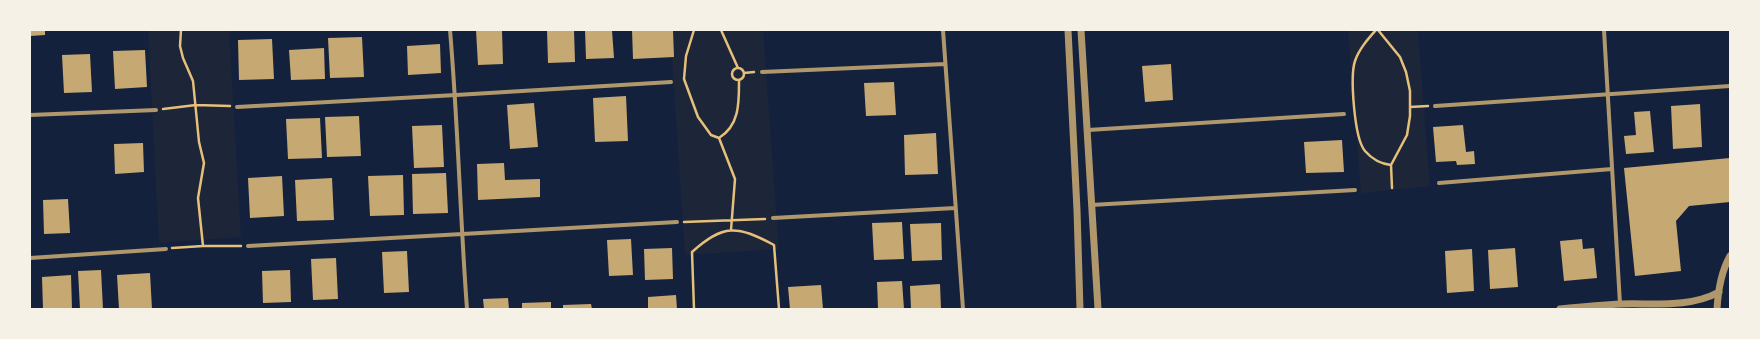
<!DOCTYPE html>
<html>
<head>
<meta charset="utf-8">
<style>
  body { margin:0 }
  #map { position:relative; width:1760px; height:339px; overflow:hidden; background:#14213d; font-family:"Space Grotesk",sans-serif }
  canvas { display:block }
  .frame { position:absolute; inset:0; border:31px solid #f6f1e7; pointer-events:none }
</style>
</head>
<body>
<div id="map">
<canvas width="1760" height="339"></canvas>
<div class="frame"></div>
</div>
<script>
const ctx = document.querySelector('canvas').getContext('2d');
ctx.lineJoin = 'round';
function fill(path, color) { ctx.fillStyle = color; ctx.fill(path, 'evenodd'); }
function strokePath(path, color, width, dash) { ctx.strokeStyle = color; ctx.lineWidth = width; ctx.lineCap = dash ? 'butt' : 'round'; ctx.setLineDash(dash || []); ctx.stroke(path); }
fill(new Path2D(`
  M148 30H229L241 237 159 243Z
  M670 30H763L779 249 685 255Z
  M1348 30H1418L1430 186 1361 193Z`), '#1d2539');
fill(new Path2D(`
  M30 30H45V35L30 36Z
  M476 30H502L503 64 478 65Z
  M547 30H574L575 62 548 63Z
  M585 30H612L614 58 586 59Z
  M632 30H673L674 57 633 59Z
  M362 37 364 77 330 78 328 38Z
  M272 39 274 79 239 80 238 40Z
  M440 44 441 73 408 75 407 46Z
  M324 48 325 79 291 80 289 50Z
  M145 50 147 87 115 89 113 51Z
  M90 54 92 92 64 93 62 55Z
  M1171 64 1173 100 1145 102 1142 66Z
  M894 82 896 115 866 116 864 83Z
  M626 96 628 141 595 142 593 98Z
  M534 103 538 147 510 149 507 105Z
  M1700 104 1702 147 1673 149 1671 106Z
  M1650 111 1654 152 1626 154 1624 136 1636 135 1634 112Z
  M359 116 361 156 327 157 325 117Z
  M320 118 322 158 288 159 286 119Z
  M442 125 444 167 414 168 412 126Z
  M1463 125 1466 152 1474 151 1475 164 1457 165 1456 161 1436 162 1433 127Z
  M936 133 938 174 905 175 904 135Z
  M1342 140 1344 172 1306 173 1304 142Z
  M143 143 144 172 115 174 114 144Z
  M1730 158V202L1689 206 1676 221 1681 271 1635 276 1624 168Z
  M504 163 505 180 540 179V197L478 200 477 164Z
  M446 173 448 213 413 214 412 174Z
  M403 175 404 215 370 216 368 176Z
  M282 176 284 216 250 218 248 178Z
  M332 178 334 220 297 221 295 180Z
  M68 199 70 233 44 234 43 200Z
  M902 222 904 259 874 260 872 223Z
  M941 223 942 260 912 261 910 224Z
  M631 239 633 275 609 276 607 240Z
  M1582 239 1583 249 1594 248 1597 278 1564 281 1560 241Z
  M672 248 673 279 645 280 644 249Z
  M1515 248 1518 287 1490 289 1488 250Z
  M1472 249 1474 291 1447 293 1445 251Z
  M407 251 409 292 384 293 382 252Z
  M336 258 338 299 313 300 311 259Z
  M101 270 103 309H80L78 271Z
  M290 270 291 302 263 303 262 271Z
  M150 273 152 309H119L117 275Z
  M71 275 72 309H43L42 277Z
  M902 281 904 309H878L877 282Z
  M940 284 941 309H911L910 286Z
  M821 285 823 309H790L788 287Z
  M676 295 677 309H648V297Z
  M508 298 509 309H484L483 299Z
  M551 302V309H522V303Z
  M591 304 592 309H563V305Z`), '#c6a872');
strokePath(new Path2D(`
  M181 30 180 46 183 58 193 81 199 142 204 163 198 198 203 246
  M694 30 686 56 684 79 698 117 711 135 719 138C740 125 739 102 739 80
  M721 30 738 68
  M1376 30C1368 39 1359 49 1355 61 1350 76 1354 138 1365 151 1372 159 1381 164 1391 165
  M1378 30 1400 57 1406 72 1410 91V116L1407 135 1391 165 1392 188
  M732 74a6 6 0 1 1 12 0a6 6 0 1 1-12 0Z
  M744 73 754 72
  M1410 107 1428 106
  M163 109 196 105 230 106
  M719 138 735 179 731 230
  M684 222 765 219
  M172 248 203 246H241
  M694 309 692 252C723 224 737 225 774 245L779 309`), '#e5c07b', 2.5);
strokePath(new Path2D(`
  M450 30C458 123 460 216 467 309
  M943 30 963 309
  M1604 30 1620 304
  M762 72 945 64
  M1435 106 1730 86
  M237 107 456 95 671 82
  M30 115 156 110
  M1088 130 1344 114
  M1439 183 1612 169
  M1091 205 1355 190
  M773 218 955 208
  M248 246 677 222
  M30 258 166 249`), '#b1986c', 4);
strokePath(new Path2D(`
  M1068 30 1077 210 1080 309
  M1081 30 1098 309
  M1560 309C1580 307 1601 305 1622 304 1653 303 1690 308 1719 292
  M1717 309C1718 291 1721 272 1730 256`), '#b1986c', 7);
</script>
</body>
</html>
